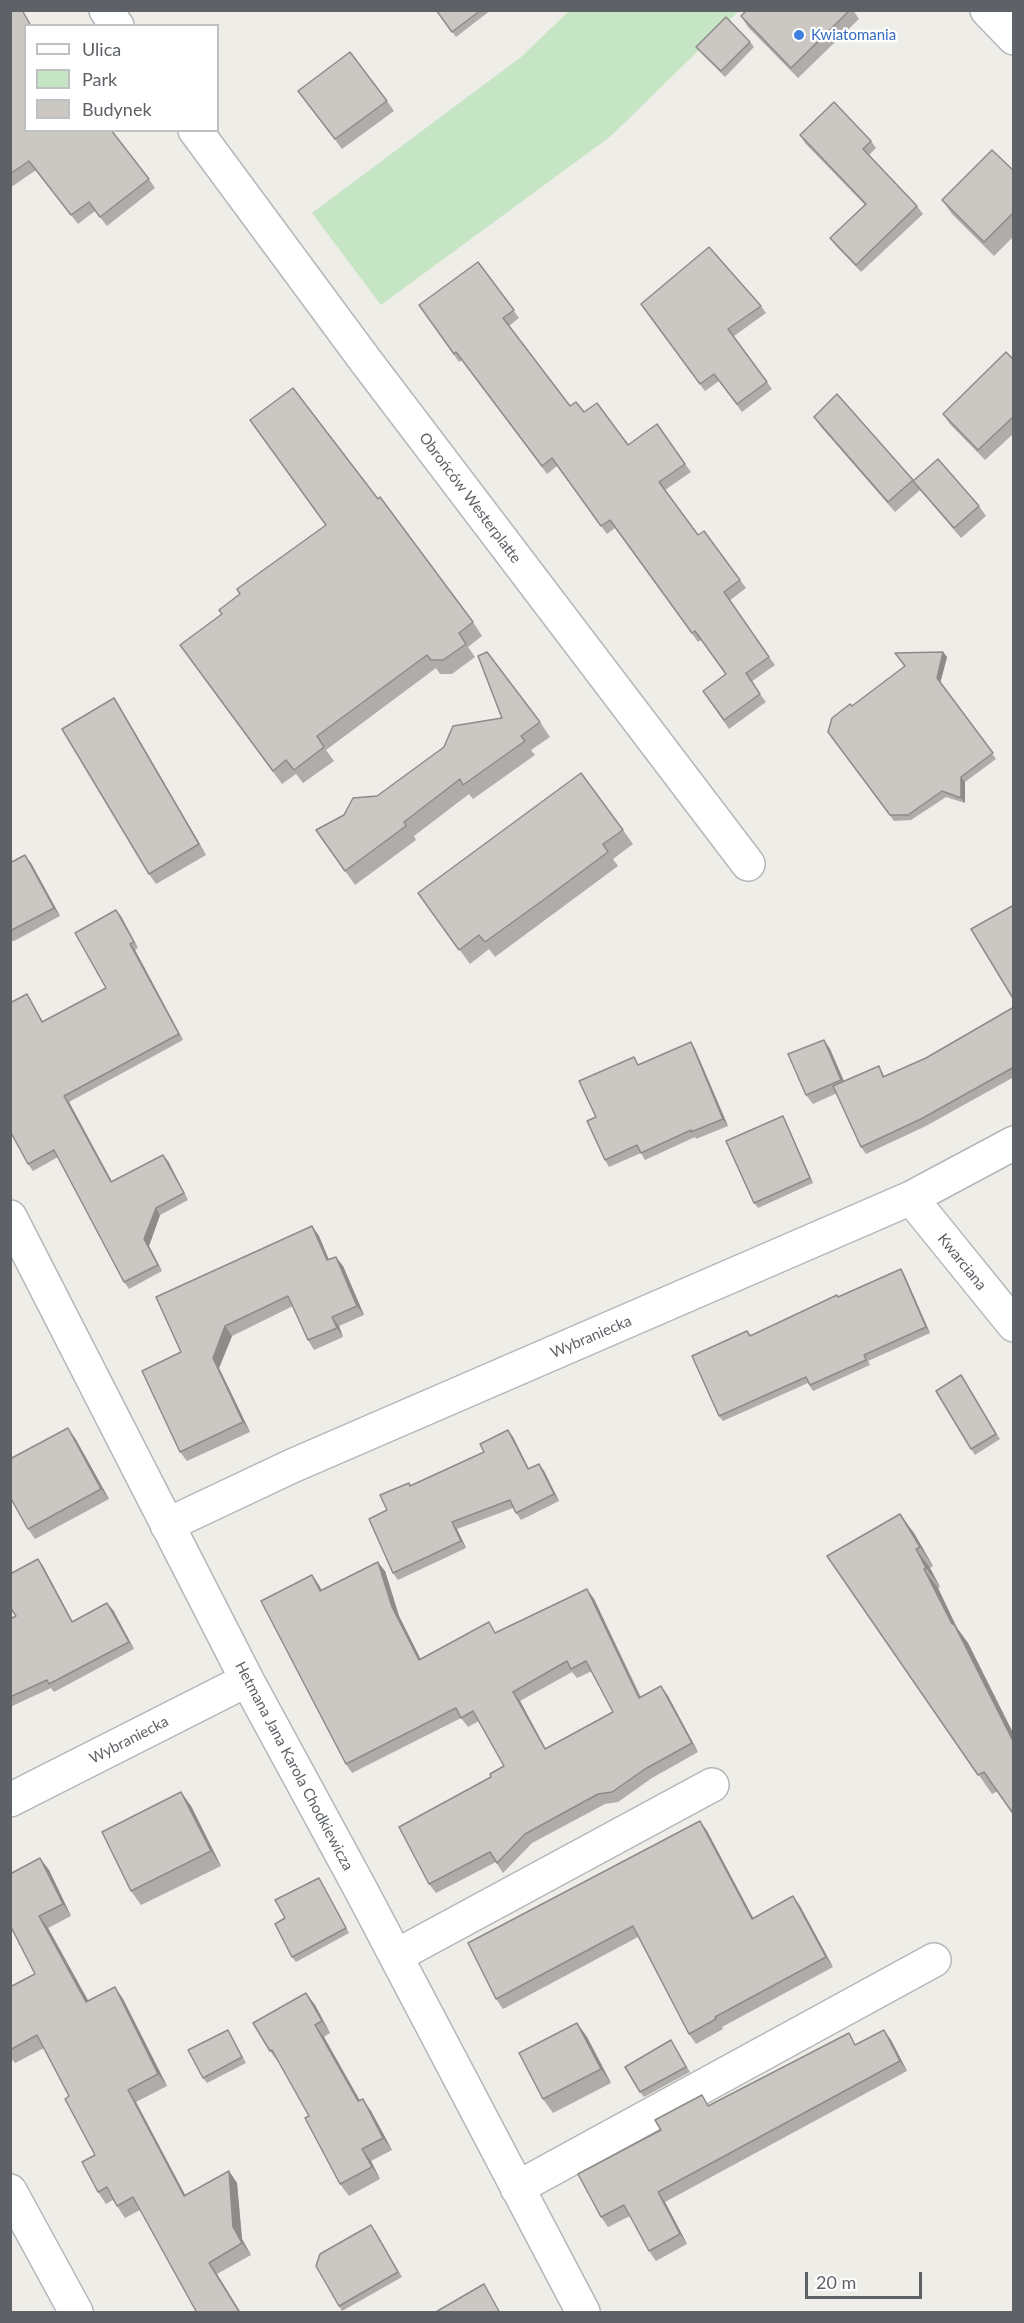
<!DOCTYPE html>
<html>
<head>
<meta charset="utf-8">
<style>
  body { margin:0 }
  #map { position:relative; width:1024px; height:2323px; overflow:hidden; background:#efede7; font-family:Lato,sans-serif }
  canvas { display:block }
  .frame { position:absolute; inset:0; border:12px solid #5e6266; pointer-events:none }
  .legend { position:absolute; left:24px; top:24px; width:195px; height:108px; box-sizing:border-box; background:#fff; border:2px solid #bfc0c2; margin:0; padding:8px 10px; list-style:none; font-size:18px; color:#5e6266 }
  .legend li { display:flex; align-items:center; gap:12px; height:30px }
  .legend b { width:30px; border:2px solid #bfc0c2 }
  .scale { position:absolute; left:805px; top:2272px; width:117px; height:27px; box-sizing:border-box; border:3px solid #5e6266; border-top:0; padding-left:8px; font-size:18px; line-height:21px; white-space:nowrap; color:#5e6266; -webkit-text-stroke:4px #fff; paint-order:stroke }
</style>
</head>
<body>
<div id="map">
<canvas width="1024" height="2323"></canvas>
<div class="frame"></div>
<ul class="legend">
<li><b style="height:8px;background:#fff"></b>Ulica</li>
<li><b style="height:16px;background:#c6e5c5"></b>Park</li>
<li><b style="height:16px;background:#cbc8c4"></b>Budynek</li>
</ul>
<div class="scale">20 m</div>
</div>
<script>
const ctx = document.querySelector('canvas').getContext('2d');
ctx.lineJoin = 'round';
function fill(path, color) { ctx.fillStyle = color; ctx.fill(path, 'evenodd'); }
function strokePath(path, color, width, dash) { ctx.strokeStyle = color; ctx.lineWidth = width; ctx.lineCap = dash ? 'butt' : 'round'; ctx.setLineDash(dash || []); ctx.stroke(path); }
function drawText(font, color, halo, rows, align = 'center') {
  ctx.font = font + ' Lato,sans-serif'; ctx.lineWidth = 4.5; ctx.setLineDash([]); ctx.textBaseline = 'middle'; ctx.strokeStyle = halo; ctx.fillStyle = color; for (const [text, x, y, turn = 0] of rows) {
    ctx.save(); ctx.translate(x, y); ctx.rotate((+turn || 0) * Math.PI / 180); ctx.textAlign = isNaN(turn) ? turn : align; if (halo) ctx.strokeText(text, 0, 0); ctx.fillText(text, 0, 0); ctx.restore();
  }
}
fill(new Path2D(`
  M569 11H739L611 136 381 305 312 213 521 57Z`), '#c6e5c5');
const street = new Path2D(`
  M106 10 117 26
  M195 130 365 360 748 864
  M911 1198 1014 1325
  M10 1217 247 1680 361 1890 583 2312
  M167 1525 292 1466 911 1198 1014 1143
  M10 1800 247 1680
  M396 1956 712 1785
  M517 2188 934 1960
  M10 2191 76 2312`);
const secondary = new Path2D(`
  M987 10 1014 38`);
strokePath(street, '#b4b7ba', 36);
strokePath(secondary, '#b3b6ba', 36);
strokePath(street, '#fff', 33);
strokePath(secondary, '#fff', 33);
fill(new Path2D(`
  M10 10 26 130 149 179 155 188 107 226 95 211 78 224 36 170 10 188Z
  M436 10H491L456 37Z
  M747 10H853L859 19 798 78 748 27 741 16Z
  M750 42 754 47 725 77 700 52 696 47Z
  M298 91 387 101 394 111 342 149Z
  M800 135 871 141 876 148 869 155 917 206 923 214 861 272 836 246 830 238 865 205 805 143Z
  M1014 171V236L994 256 952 214 942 200Z
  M478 262 519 318 509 326 570 406 584 412 628 445 657 424 691 472 665 490 698 535 704 531 746 588 729 601 775 665 751 682 766 702 729 729 703 691 726 674 701 640 698 642 615 528 607 534 557 466 547 474 462 360 459 362 419 305Z
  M641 304 761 306 766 313 734 336 772 389 742 412 719 381 705 391Z
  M1014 360V433L985 460 950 424 943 414Z
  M837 394 914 481 979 506 986 516 961 538 920 490 895 512 821 427 814 417Z
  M473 622 482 636 468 647 475 657 452 674H440L436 668 326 750 334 761 303 783 296 774 282 784 189 658Z
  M943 652 947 657 940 683 996 759 965 782V803L946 797 911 820 894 821 828 732 852 706Z
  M114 698 121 709 206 855 156 884 149 874Z
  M540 722 550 737 531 750 535 755 473 799 469 794 414 836 416 840 355 885 316 830 377 796Z
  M623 830 633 844 613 859 618 866 495 957 489 949 470 964 418 893Z
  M10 863H31L60 916 14 941H10Z
  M116 910 138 948 135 950 183 1040 69 1102 112 1182 168 1161 188 1200 160 1215 149 1246 162 1271 129 1289 124 1282 58 1157 33 1171 28 1164 27 994 43 1022 106 988Z
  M1014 1007V1077L926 1126 866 1154 861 1147 837 1093 813 1104 806 1095 824 1040 830 1049 844 1082 879 1066 885 1077 926 1058Z
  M691 1042 695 1049 728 1126 696 1139 695 1137 645 1160 641 1153 609 1167 605 1160 596 1117 639 1064Z
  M786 1122 813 1183 758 1208 754 1203Z
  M312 1226 319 1236 329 1260 343 1266 364 1315 339 1326 343 1337 314 1350 308 1340 293 1306 232 1336 219 1368 250 1432 187 1461 180 1452 181 1352Z
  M904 1274 930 1333 868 1361 870 1365 813 1391 808 1383 723 1421 719 1416 751 1336 838 1297Z
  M964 1381 1000 1439 975 1455 971 1449Z
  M508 1430 513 1437 529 1469 539 1464 544 1471 559 1501 521 1520 513 1508 457 1529 466 1548 398 1580 393 1573 387 1510 411 1485 484 1452Z
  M75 1438 109 1499 35 1539 28 1529Z
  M914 1533 933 1566 930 1568 940 1587 938 1588 957 1628 968 1643 1014 1735V1815L998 1791 992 1794 827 1556Z
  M38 1559 43 1566 73 1622 113 1610 134 1649 54 1692 51 1688 10 1707V1619L16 1616Z
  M385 1571 399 1616 421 1660 496 1632 587 1589 594 1599 641 1697 661 1686 668 1696 698 1752 652 1778 618 1802 605 1804 532 1843 503 1873 496 1862 436 1893 429 1884 491 1777 504 1766 479 1721 468 1727 461 1718 352 1773 346 1764 312 1575 322 1590ZM592 1671 613 1712 546 1749 520 1701 572 1672 577 1678Z
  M181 1792 191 1806 221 1866 141 1905 131 1891Z
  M700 1821 707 1831 753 1918 793 1896 800 1906 833 1967 722 2027 723 2029 696 2044 689 2034 638 1937 503 2009 496 1999Z
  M40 1858 49 1870 71 1916 48 1928 88 2001 115 1987 123 1999 167 2086 136 2102 185 2195 229 2171 237 2183 242 2239 251 2255 217 2274 140 2210 125 2218 113 2200 106 2204 98 2192 95 2155 69 2096 44 2048 15 2063 10 2057V1987L35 1974Z
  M322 1883 349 1933 296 1962 292 1957 285 1918Z
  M306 1993 315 2005 330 2033 324 2037 359 2101 371 2111 392 2150 371 2161 380 2179 349 2196 340 2184 309 2116 280 2063H279L270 2051Z
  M577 2023 587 2037 611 2083 553 2113 543 2099Z
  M231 2035 246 2063 207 2083 203 2078Z
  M891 2040 907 2071 665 2202 687 2244 656 2261 649 2251 630 2216 608 2227 601 2217 709 2105 856 2044Z
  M675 2046 690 2072 644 2097 640 2092Z
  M375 2230 402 2277 342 2311 339 2306Z`), '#afaca9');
fill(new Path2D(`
  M943 652 947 657 940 684 937 678Z
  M114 698 121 709 206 855 199 844Z
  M961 777 965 782V803L961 798Z
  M25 855 31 863 60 916 54 908Z
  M116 910 121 916 138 948 134 942Z
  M130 944 135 950 183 1040 179 1034Z
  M27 994 47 1029 42 1022Z
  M824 1040 830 1049 847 1088 841 1080Z
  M691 1042 695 1049 728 1126 723 1119Z
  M64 1096 69 1102 116 1189 111 1182Z
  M783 1116 786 1122 813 1183 810 1178Z
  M163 1155 168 1161 188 1200 184 1193Z
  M156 1208 160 1215 149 1246 162 1271 158 1265 144 1239Z
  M312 1226 319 1236 333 1270 327 1260Z
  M336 1257 343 1266 364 1315 357 1306Z
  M901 1269 904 1274 930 1333 926 1327Z
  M332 1317 339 1326 343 1337 337 1328Z
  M225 1326 232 1336 219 1368 250 1432 243 1422 213 1358Z
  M68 1428 75 1438 109 1499 101 1489Z
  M508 1430 513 1437 533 1477 528 1469Z
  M539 1464 544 1471 559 1501 554 1494Z
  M900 1514 914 1533 933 1566 920 1547Z
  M452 1522 457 1529 466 1548 461 1541Z
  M916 1549 930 1568 940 1587 926 1568Z
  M38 1559 43 1566 77 1630 72 1622Z
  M378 1562 385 1571 399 1616 426 1670 419 1660 392 1607Z
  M924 1569 938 1588 957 1628 968 1643 1014 1735V1743L952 1624Z
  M312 1575 319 1585 326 1601 320 1591Z
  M587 1589 594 1599 645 1708 639 1698Z
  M107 1603 113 1610 134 1649 129 1642Z
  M661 1686 668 1696 698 1752 692 1743Z
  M513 1692 520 1701 551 1759 545 1749Z
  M181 1792 191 1806 221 1866 211 1851Z
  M700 1821 707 1831 759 1929 752 1919Z
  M40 1858 49 1870 71 1916 63 1904Z
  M793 1896 800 1906 833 1967 826 1957Z
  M39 1916 48 1928 95 2013 86 2002Z
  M115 1987 123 1999 167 2086 158 2074Z
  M306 1993 315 2005 330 2033 322 2021Z
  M577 2023 587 2037 611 2083 601 2069Z
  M315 2025 324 2037 367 2113 358 2101Z
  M884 2030 891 2040 907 2071 900 2061Z
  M128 2090 136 2102 192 2208 184 2196Z
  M363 2099 371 2111 392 2150 383 2138Z
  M362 2149 371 2161 380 2179 372 2167Z
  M229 2171 237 2183 242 2239 251 2255 242 2243 233 2227Z
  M658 2192 665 2202 687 2244 680 2234Z
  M209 2263 217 2274 241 2313H240Z`), '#8e8c89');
const building = new Path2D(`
  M10 10H22L31 26H26V130H111L149 179 100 217 89 202 71 215 29 161 10 174Z
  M436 10H481L452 32Z
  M747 10H850L791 68 741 16Z
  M726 17 750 42 721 71 696 47Z
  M350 52 387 101 335 139 298 91Z
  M834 102 871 141 863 149 917 206 856 265 830 238 866 204 800 135Z
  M992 150 1014 171V212L984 242 942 200Z
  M709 247 761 306 728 329 767 382 737 404 714 374 700 384 641 304Z
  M478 262 514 310 503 318 570 406 576 402 584 412 597 403 628 445 657 424 685 464 659 482 698 535 704 531 740 580 724 592 769 657 746 673 760 694 724 720 703 691 726 674 695 631 692 633 610 520 601 526 552 458 542 466 456 352 454 354 419 305Z
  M1006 352 1014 360V416L978 450 943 414Z
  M293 388 378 499 380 497 473 622 459 633 466 644 443 660H431L427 655 317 736 324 747 294 770 286 760 273 771 180 645 222 614 219 610 240 594 237 589 326 525 250 420Z
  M837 394 913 480 888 502 814 417Z
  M938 459 979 506 954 528 913 481Z
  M487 652 540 722 521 736 525 741 463 785 460 779 404 822 406 826 345 871 316 830 344 815 353 798 377 796 444 747 453 726 502 718 478 656Z
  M943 652 937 678 993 753 961 777V798L942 791 908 815H890L828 732 832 718 850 704 852 706 905 666 895 653Z
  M114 698 199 844 149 874 62 729Z
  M581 773 623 830 603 844 608 852 542 901 485 942 479 935 459 950 418 893Z
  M25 855 54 908 10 931V863Z
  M1014 905V1000L971 929Z
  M116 910 134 942 130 944 179 1034 64 1096 111 1182 163 1155 184 1193 156 1208 144 1239 158 1265 124 1282 54 1150 28 1164 10 1131V1003L27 994 42 1022 106 988 75 933Z
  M1014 1007V1067L921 1119 861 1147 833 1086 879 1066 883 1077 926 1058Z
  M824 1040 841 1080 806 1095 788 1054Z
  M691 1042 723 1119 691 1132V1130L641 1153 637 1145 605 1160 587 1121 596 1117 579 1081 634 1057 638 1065Z
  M783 1116 810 1178 754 1203 726 1141Z
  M312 1226 327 1260 336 1257 357 1306 332 1317 337 1328 308 1340 288 1296 225 1326 213 1358 243 1422 180 1452 142 1371 181 1352 156 1297Z
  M901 1269 926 1327 864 1355 866 1360 810 1385 806 1377 719 1416 692 1356 747 1331 750 1336 837 1295 838 1297Z
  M961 1375 996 1434 971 1449 936 1391Z
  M68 1428 101 1489 28 1529 10 1497V1459Z
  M508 1430 528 1469 539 1464 554 1494 516 1513 510 1500 452 1522 461 1541 393 1573 369 1519 387 1510 380 1495 409 1483 410 1486 484 1452 480 1444Z
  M900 1514 920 1547 916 1549 926 1568 924 1569 952 1624H954L1014 1743V1815L984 1772 978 1775 827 1556Z
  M38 1559 72 1622 107 1603 129 1642 49 1684 47 1680 10 1697V1619L16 1616 10 1607V1574Z
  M378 1562 392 1607 419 1660 489 1622 495 1633 587 1589 639 1698 661 1686 692 1743 645 1769 612 1792 598 1794 525 1834 497 1863 490 1852 429 1884 399 1827 491 1777 490 1774 504 1766 473 1711 461 1718 456 1708 346 1764 261 1601 312 1575 320 1591ZM567 1661 571 1669 586 1661 613 1712 545 1749 513 1692Z
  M181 1792 211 1851 131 1891 102 1832Z
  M700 1821 752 1919 793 1896 826 1957 715 2017 716 2019 689 2034 633 1926 496 1999 468 1943Z
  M40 1858 63 1904 39 1916 86 2002 115 1987 158 2074 128 2090 184 2196 229 2171 233 2227 242 2243 209 2263 240 2313H197L133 2197 117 2206 107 2187 98 2192 82 2162 95 2155 65 2099 69 2096 37 2035 10 2050V1987L35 1974 10 1925V1874Z
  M319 1878 346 1928 292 1957 275 1924 285 1918 275 1900Z
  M306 1993 322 2021 315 2025 358 2101 363 2099 383 2138 362 2149 372 2167 340 2184 305 2118 309 2116 272 2050 270 2051 253 2023Z
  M577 2023 601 2069 543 2099 519 2053Z
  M228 2030 242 2057 203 2078 188 2050Z
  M884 2030 900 2061 658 2192 680 2234 649 2251 624 2205 601 2217 578 2174 661 2130 655 2120 702 2095 708 2106 849 2033 855 2045Z
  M671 2040 686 2067 640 2092 625 2067Z
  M371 2225 398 2272 339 2306 316 2266 320 2254Z
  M484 2284 500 2313H434Z`);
fill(building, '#cbc8c4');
strokePath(building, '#8e8c89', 1.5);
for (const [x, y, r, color] of [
  [799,35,6,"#3f7fe0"]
]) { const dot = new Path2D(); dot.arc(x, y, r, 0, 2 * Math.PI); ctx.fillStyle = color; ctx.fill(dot); strokePath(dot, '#fff', 2); }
drawText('15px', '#366cbe', '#fff', [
  ["Kwiatomania",811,35]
], 'left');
drawText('15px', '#5e6266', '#fff', [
  ["Obrońców Westerplatte",470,498,53],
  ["Kwarciana",962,1262,51],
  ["Wybraniecka",591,1337,-23],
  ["Wybraniecka",129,1740,-27],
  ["Hetmana Jana Karola Chodkiewicza",294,1766,62]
]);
</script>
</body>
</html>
